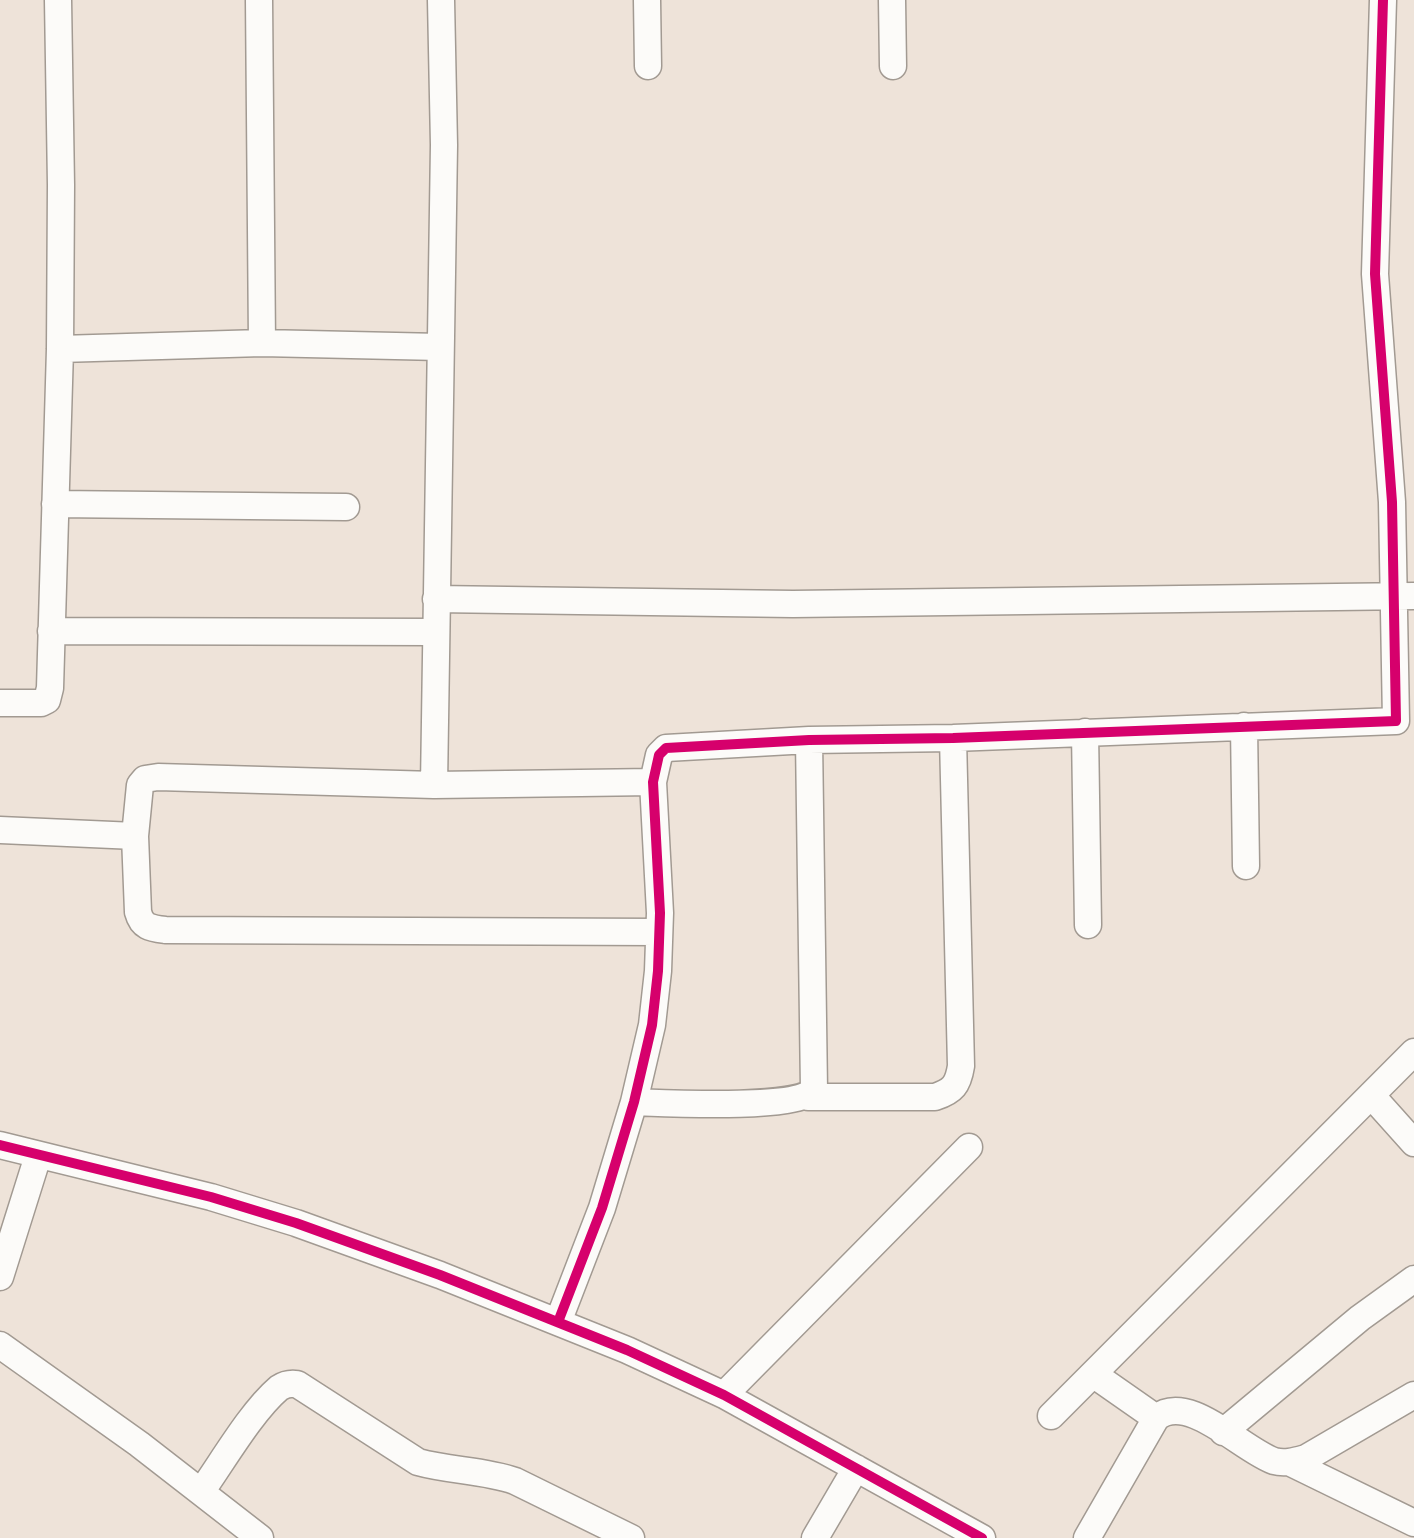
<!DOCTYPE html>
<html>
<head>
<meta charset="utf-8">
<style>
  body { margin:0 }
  canvas { display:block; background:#eee3d9 }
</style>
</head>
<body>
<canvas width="1414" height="1538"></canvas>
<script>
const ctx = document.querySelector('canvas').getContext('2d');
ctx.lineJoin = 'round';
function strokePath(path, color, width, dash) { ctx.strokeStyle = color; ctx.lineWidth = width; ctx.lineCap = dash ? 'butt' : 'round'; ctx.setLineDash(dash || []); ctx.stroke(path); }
const street = new Path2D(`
  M259 0 262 343
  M647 0 648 66
  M892 0 893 66
  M60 349 262 343 440 347
  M55 504 346 507
  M436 599 793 604 1414 596
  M51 631 435 632
  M0 703H41L47 700 50 688 60 349 61 185 58 0
  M1244 726 1246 866
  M1085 732 1088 925
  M434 785 444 145 441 0
  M0 830 135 836 140 785 145 779 158 777 434 785 653 782
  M135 836 138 912C142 927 150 928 165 930L659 932
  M1371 1095 1414 1143
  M808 1097H935C953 1091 958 1085 961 1066L953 738
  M634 1102C666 1103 796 1110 814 1090L809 740
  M0 1145 211 1197 296 1223 440 1275 627 1350 724 1395 982 1538
  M0 1277 38 1156
  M558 1322 602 1208 634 1102 652 1025 658 971 660 913 653 782 659 755 666 748 809 740 953 738 1396 721 1392 502 1375 274 1383 0
  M0 1345 139 1444 260 1538
  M1093 1374 1156 1418
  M724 1395 969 1147
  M1051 1416 1414 1052
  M1223 1432 1360 1318 1414 1279
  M1289 1462 1414 1523
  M201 1492C223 1461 251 1412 279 1388 285 1384 290 1383 297 1384L418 1462C450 1471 484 1470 515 1481L631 1538
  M815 1538 856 1468
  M1087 1538 1156 1418C1188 1391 1242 1450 1274 1461 1285 1464 1295 1461 1306 1458L1414 1395`);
strokePath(street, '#a29a92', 29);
strokePath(street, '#fcfbf9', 26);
strokePath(new Path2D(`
  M0 1145 211 1197 296 1223 440 1275 627 1350 724 1395 982 1538
  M558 1322 602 1208 634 1102 652 1025 658 971 660 913 653 782 659 755 666 748 809 740 953 738 1396 721 1392 502 1375 274 1383 0`), '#d6006c', 10);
</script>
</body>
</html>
